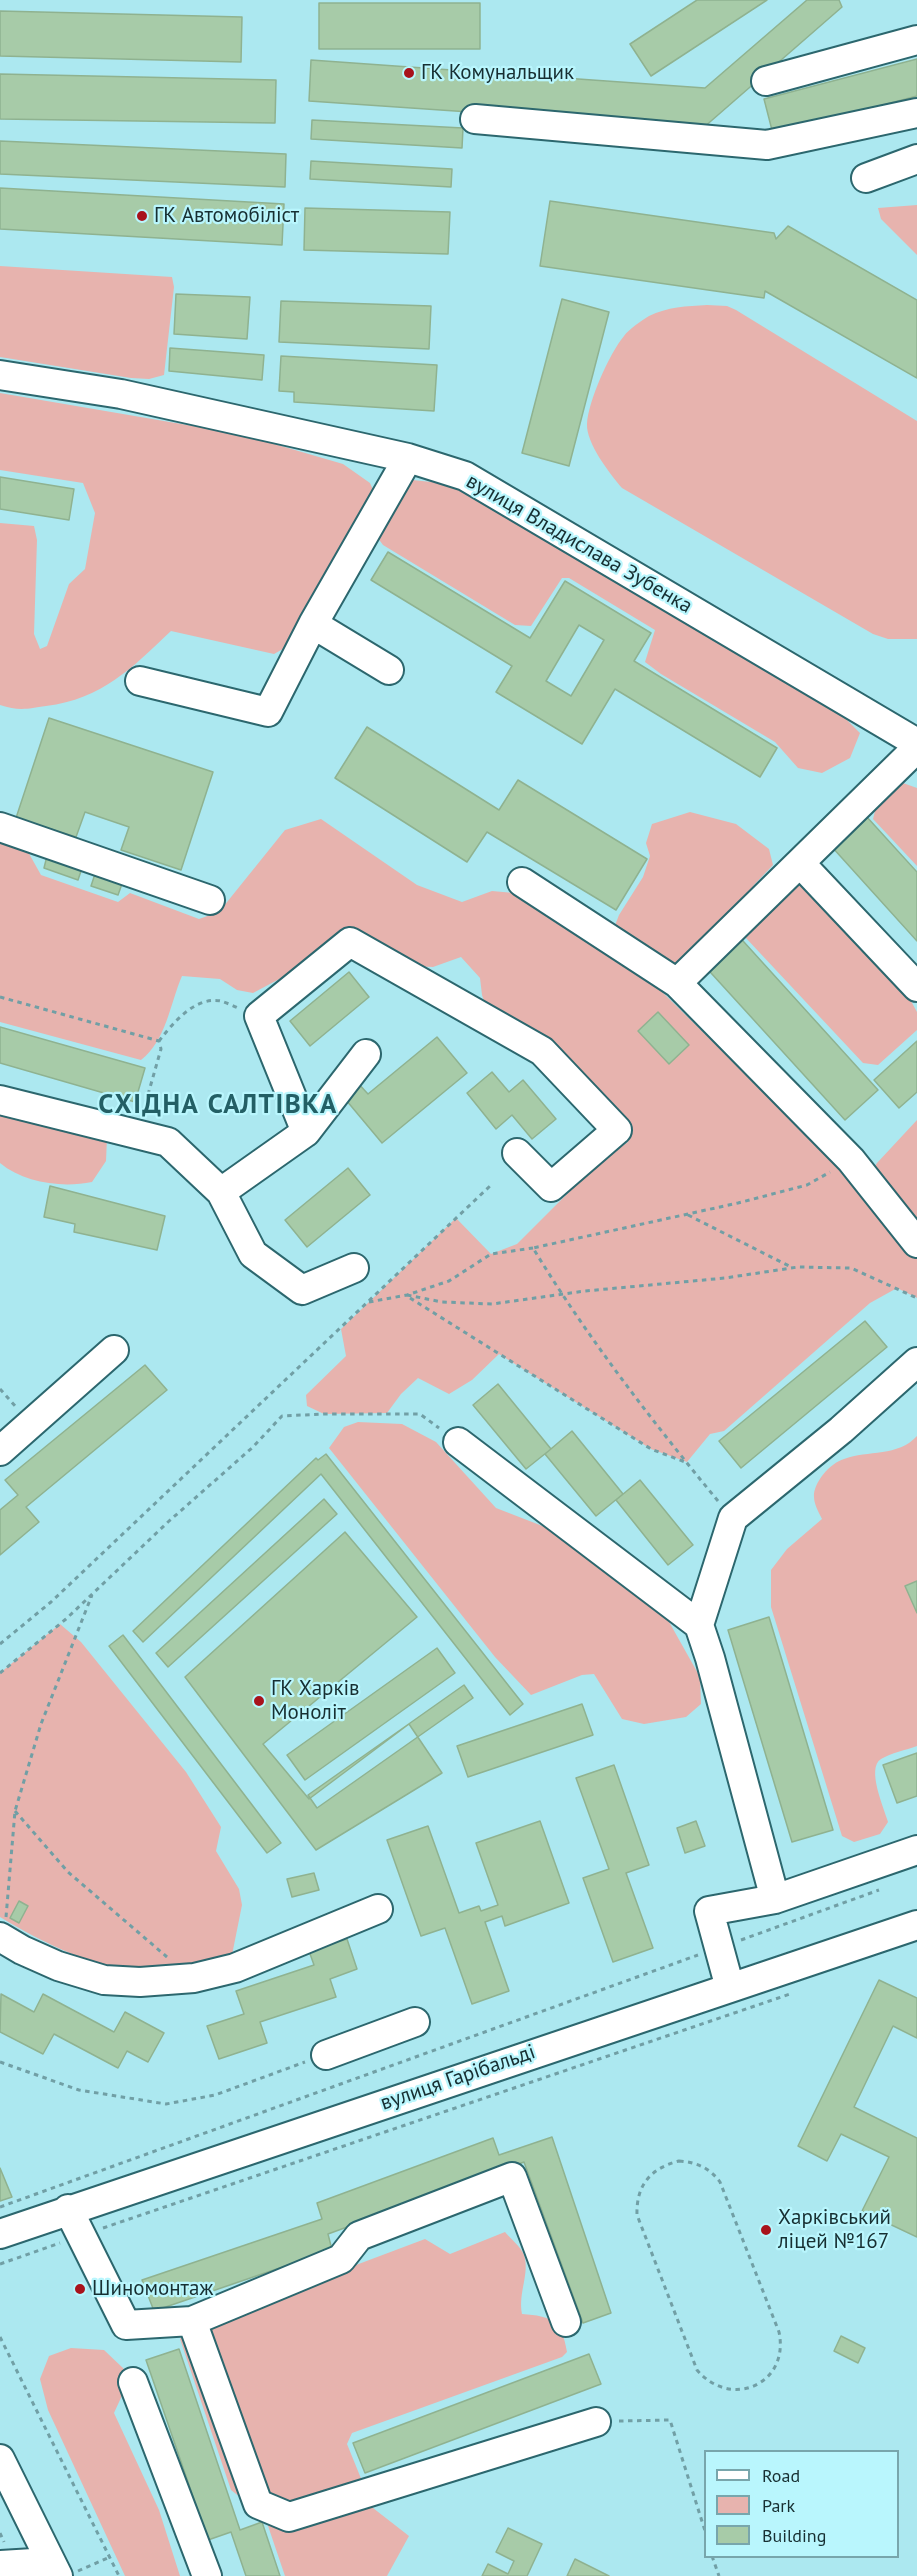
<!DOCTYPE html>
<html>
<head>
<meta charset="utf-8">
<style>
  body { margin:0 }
  #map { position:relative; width:917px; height:2576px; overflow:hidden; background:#ace8f0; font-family:"PT Sans",sans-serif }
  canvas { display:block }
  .legend { position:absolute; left:704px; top:2450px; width:195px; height:108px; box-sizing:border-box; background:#b9f6fd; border:2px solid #78a6ac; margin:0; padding:8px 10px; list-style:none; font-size:18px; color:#172f32 }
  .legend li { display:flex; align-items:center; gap:12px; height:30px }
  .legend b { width:30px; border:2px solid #78a6ac }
</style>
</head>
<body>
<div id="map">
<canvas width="917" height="2576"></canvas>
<ul class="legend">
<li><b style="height:8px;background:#fff"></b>Road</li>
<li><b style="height:16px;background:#e7b3ae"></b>Park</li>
<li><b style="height:16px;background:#a7cba8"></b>Building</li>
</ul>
</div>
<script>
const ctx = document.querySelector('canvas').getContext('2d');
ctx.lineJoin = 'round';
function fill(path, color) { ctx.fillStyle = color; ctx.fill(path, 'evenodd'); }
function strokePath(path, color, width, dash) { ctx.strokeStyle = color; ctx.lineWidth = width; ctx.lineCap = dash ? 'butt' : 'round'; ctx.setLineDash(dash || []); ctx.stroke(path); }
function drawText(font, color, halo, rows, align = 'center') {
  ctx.font = font + ' "PT Sans",sans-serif'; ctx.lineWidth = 4.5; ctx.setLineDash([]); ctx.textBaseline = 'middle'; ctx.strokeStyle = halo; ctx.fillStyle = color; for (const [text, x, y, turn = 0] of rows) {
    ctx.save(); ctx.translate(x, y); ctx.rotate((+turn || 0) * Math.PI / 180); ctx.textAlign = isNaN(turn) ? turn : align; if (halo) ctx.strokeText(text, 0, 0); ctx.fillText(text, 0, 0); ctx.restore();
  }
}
fill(new Path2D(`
  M917 205V255L881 219 878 208Z
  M0 266 172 277 174 287 164 375 149 379 131 378 0 357Z
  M707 305 727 306 736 310 917 421V639H888L873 634 622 488C610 474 586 443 587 424 588 402 609 354 624 336 629 329 641 321 649 316 667 307 687 306 707 305Z
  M0 393 240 434 343 464 370 483 376 497 297 641 274 654 171 631C132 668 102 699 46 706 27 709 18 711 0 705V523L34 526 37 540 34 634 40 649 47 646 69 584 85 569 95 513 83 483 0 470Z
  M403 479 441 483 472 494 802 688 846 719 860 733 850 758 822 773 798 768 775 742 661 674 645 662 655 630 569 578H562L531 626 515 625 383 545 372 530Z
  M903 783 917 788V866L873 819 875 811Z
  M690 812 736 824 769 849 773 865 754 885 740 909 674 975 614 928 619 915 643 877 650 856 646 843 652 824Z
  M321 819 417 885 462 902 492 891 514 893 653 983 808 1135 849 1181 872 1197 917 1254V1298L897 1288 870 1303 724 1431 710 1434 687 1462 651 1449 499 1354 472 1380 449 1394 418 1378 401 1394 387 1413 324 1414 307 1406 306 1395 346 1356 341 1329 456 1218 491 1254 517 1244 578 1183 609 1154 628 1142 620 1118 487 1010 482 995 480 978 461 957 433 967 413 966 352 934 300 968 253 993 237 990 220 979 182 976C170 1004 166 1041 141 1060L0 1022V837L27 850 41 875 118 902 130 893 199 919 219 912 285 830Z
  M786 884 804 886 906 992 917 1012V1030L878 1065 863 1063 745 937 747 923Z
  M0 1110 107 1138 106 1161 92 1182C62 1188 24 1183 0 1163Z
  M917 1120V1233L870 1174 877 1163Z
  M358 1422 402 1424 436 1442 496 1508 545 1527 668 1620 700 1677 701 1704 686 1717 644 1724 622 1719 594 1674 582 1675 531 1695 495 1657 329 1448 344 1427Z
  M917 1436V1746C906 1750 891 1753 881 1759 866 1768 884 1808 888 1822L880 1834 854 1842 842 1836 771 1607V1570L787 1549 822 1519C819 1513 814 1504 814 1497 813 1483 830 1463 844 1459 868 1450 898 1457 917 1436Z
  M60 1624 81 1642 186 1772 221 1827 216 1851 239 1889 242 1905 232 1955C211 1960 190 1967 169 1970 110 1978 49 1946 0 1917V1673Z
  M505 2232C511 2239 521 2247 524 2255 530 2274 518 2292 522 2314 552 2316 562 2321 567 2352L562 2357 352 2433 347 2444 373 2508 409 2536 387 2576H285L265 2517 231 2490 180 2339 186 2329 425 2239 450 2254Z
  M71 2348 104 2350 124 2369 125 2389 114 2413 159 2510 180 2576H125L48 2410 40 2379 49 2356Z`), '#e7b3ae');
const building = new Path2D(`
  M697 0H767L651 76 630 44Z
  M807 0H839L842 7 703 128 309 101 311 60 705 88Z
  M319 3H480V49H319Z
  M0 11 242 17 241 62 0 56Z
  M917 59V96L773 134 764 99Z
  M0 74 276 80 275 123 0 119Z
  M312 120 463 128 462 148 311 139Z
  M0 141 286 154 285 187 0 174Z
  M311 161 452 169 451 187 310 179Z
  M0 188 284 204 282 245 0 229Z
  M550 201 774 233 776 239 788 226 917 300V378L765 291 764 298 540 266Z
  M305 208 450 212 448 254 304 250Z
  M176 294 250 297 247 339 174 334Z
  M562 299 609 312 569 466 522 453Z
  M281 301 431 306 429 349 279 342Z
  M170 348 264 355 262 380 169 371Z
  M281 356 437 365 434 411 294 402V392L279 391Z
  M0 477 74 489 69 520 0 509Z
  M388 552 530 638 565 581 651 633 634 661 777 748 760 777 615 689 582 744 496 692 512 666 371 580ZM579 625 604 640 571 696 546 681Z
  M49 718 213 772 181 870 121 850 129 827 85 812 76 837 16 818Z
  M367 727 499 810 518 780 647 859 616 910 487 832 467 862 335 778Z
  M866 816 917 872V941L832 847Z
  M47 856 82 868 78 880 44 868Z
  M96 871 123 881 118 895 91 886Z
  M734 931 878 1090 845 1120 701 962Z
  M349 972 369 997 310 1046 290 1021Z
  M658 1012 689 1045 669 1064 638 1031Z
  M0 1027 145 1068 135 1102 0 1063Z
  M437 1037 467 1073 382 1143 341 1094 356 1081 368 1094Z
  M917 1041V1092L899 1108 874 1080Z
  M492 1072 509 1092 523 1080 556 1119 532 1139 512 1115 496 1129 467 1093Z
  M348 1168 370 1195 307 1247 285 1220Z
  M50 1186 165 1216 157 1250 74 1232 75 1224 44 1217Z
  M865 1321 887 1347 741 1468 719 1441Z
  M145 1365 167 1390 26 1507 39 1522 0 1555V1510L18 1495 5 1480Z
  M498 1384 551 1449 526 1469 473 1405Z
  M572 1431 623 1494 596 1516 545 1454Z
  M326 1454 523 1704 510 1715 321 1474 143 1642 133 1631 316 1458 318 1460Z
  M640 1480 693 1545 668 1565 616 1500Z
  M324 1499 337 1514 168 1667 156 1653Z
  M345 1532 417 1617 263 1744 309 1799 409 1724 442 1773 316 1850 185 1677Z
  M917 1581V1613L905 1586Z
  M769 1617 833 1830 792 1842 728 1630Z
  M123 1635 281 1843 267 1853 109 1646Z
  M437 1648 455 1673 305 1780 287 1755Z
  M464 1685 473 1698 317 1808 308 1795Z
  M582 1704 593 1735 468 1777 457 1746Z
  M917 1753V1796L897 1803 883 1765Z
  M614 1765 649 1865 626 1873 653 1948 613 1962 583 1878 609 1869 576 1778Z
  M540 1821 569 1903 505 1926 502 1916 485 1922 509 1991 472 2004 445 1928 421 1936 387 1840 428 1826 459 1913 479 1906 481 1911 498 1905 476 1843Z
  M696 1821 705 1846 685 1853 677 1828Z
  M314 1873 319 1890 292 1897 287 1879Z
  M19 1901 28 1906 19 1923 10 1918Z
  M347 1939 357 1969 330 1979 336 1997 260 2022 267 2043 219 2059 207 2026 244 2014 236 1991 314 1965 309 1951Z
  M879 1980 917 1998V2038L893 2026 854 2107 917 2138V2237L862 2211 889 2157 841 2134 827 2161 798 2146Z
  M1 1994 34 2012 43 1994 114 2032 125 2012 164 2033 148 2062 127 2051 118 2068 54 2034 43 2054 0 2032Z
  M552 2137 611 2313 583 2323 524 2162 328 2234 332 2250 154 2311 142 2280 322 2219 317 2203 493 2138 499 2155Z
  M0 2168 12 2197 0 2201Z
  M841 2336 865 2348 858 2363 834 2351Z
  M179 2349 240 2530 262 2522 280 2576H246L231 2532 208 2540 146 2360Z
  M589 2354 601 2384 365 2473 353 2443Z
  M508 2528 542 2544 527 2576H482L488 2564 508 2574 514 2561 496 2552Z
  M575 2559 609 2576H567Z`);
fill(building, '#a7cba8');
strokePath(building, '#8fb290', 1.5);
const minor = new Path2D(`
  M766 81 917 40
  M475 119 767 145 917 113
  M866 178 917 159
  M0 375 121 394 408 458 465 476 917 743
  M389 670 313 624 408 458
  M140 681 268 712 313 624
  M0 827 210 900
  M800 863 917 987
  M522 882 677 983 851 1160 917 1243
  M677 983 917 748
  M0 1100 168 1142 221 1192 253 1254 302 1290 354 1268
  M306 1132 366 1054
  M221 1192 306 1132 259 1016 350 942 542 1051 617 1130 551 1187 517 1153
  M458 1442 699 1625 710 1658 775 1899 709 1911 730 1988
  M0 1451 114 1350
  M699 1625 733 1518 841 1430 917 1362
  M775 1899 917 1850
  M0 1937 22 1950 58 1966 104 1980 140 1982 194 1978 235 1968 378 1909
  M326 2055 415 2022
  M68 2209 126 2325 192 2321 341 2259 359 2236 512 2177 566 2322
  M0 2234 917 1925
  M192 2321 258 2504 289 2517 596 2422
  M133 2382 207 2576
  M0 2459 58 2576
  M0 2565 50 2562`);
strokePath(minor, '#2c676e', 32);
strokePath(new Path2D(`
  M0 997 159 1041 161 1049 143 1112
  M159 1041C173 1023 195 996 221 1001 227 1003 234 1006 240 1009
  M688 1215 789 1266
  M407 1295 442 1302 492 1304 585 1291 725 1278 798 1267 851 1268 917 1298
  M410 1298 651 1449 685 1462
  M369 1302 407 1295 449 1281 491 1254 533 1248
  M0 1389 16 1407
  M718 1501C652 1421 587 1337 533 1248L738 1203 807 1185 830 1172
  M0 1644 51 1602 490 1186
  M0 1673 66 1619 168 1522 253 1447 282 1416 324 1414H420L439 1428
  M15 1811 68 1872 167 1957
  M6 1917 15 1811 41 1724 92 1595
  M741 1940 879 1890
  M0 2062 79 2090 166 2104 215 2095 305 2062
  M679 2161C696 2162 710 2168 720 2182L779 2332C790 2384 731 2410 697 2370L637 2215C636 2185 651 2168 679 2161Z
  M0 2207 698 1955
  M103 2228 790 1994
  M0 2264 60 2243
  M0 2337 119 2576
  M619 2421 670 2420 706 2534
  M0 2533 4 2542
  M712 2556 719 2576
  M78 2571 110 2557`), '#719fa5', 3, [4.5, 4.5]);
strokePath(minor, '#fff', 28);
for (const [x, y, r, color] of [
  [409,73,6,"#a8131c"],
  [142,216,6,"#a8131c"],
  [259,1701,6,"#a8131c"],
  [766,2230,6,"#a8131c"],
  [80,2289,6,"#a8131c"]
]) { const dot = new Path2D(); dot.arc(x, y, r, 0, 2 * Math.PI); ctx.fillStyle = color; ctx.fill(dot); strokePath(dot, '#b9f6fd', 2); }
drawText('21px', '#172f32', '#b9f6fd', [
  ["ГК Комунальщик",421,73],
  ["ГК Автомобіліст",154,216],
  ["ГК Харків",271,1689],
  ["Моноліт",271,1713],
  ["Харківський",778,2218],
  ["ліцей №167",778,2242],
  ["Шиномонтаж",92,2289]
], 'left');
drawText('21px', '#172f32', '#b9f6fd', [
  ["вулиця Владислава Зубенка",579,544,30],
  ["вулиця Гарібальді",458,2078,-19]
]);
ctx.letterSpacing = '1.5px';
drawText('bold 27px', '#235f65', '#b9f6fd', [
  ["СХІДНА САЛТІВКА",218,1105]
]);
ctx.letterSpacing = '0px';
</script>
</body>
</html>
